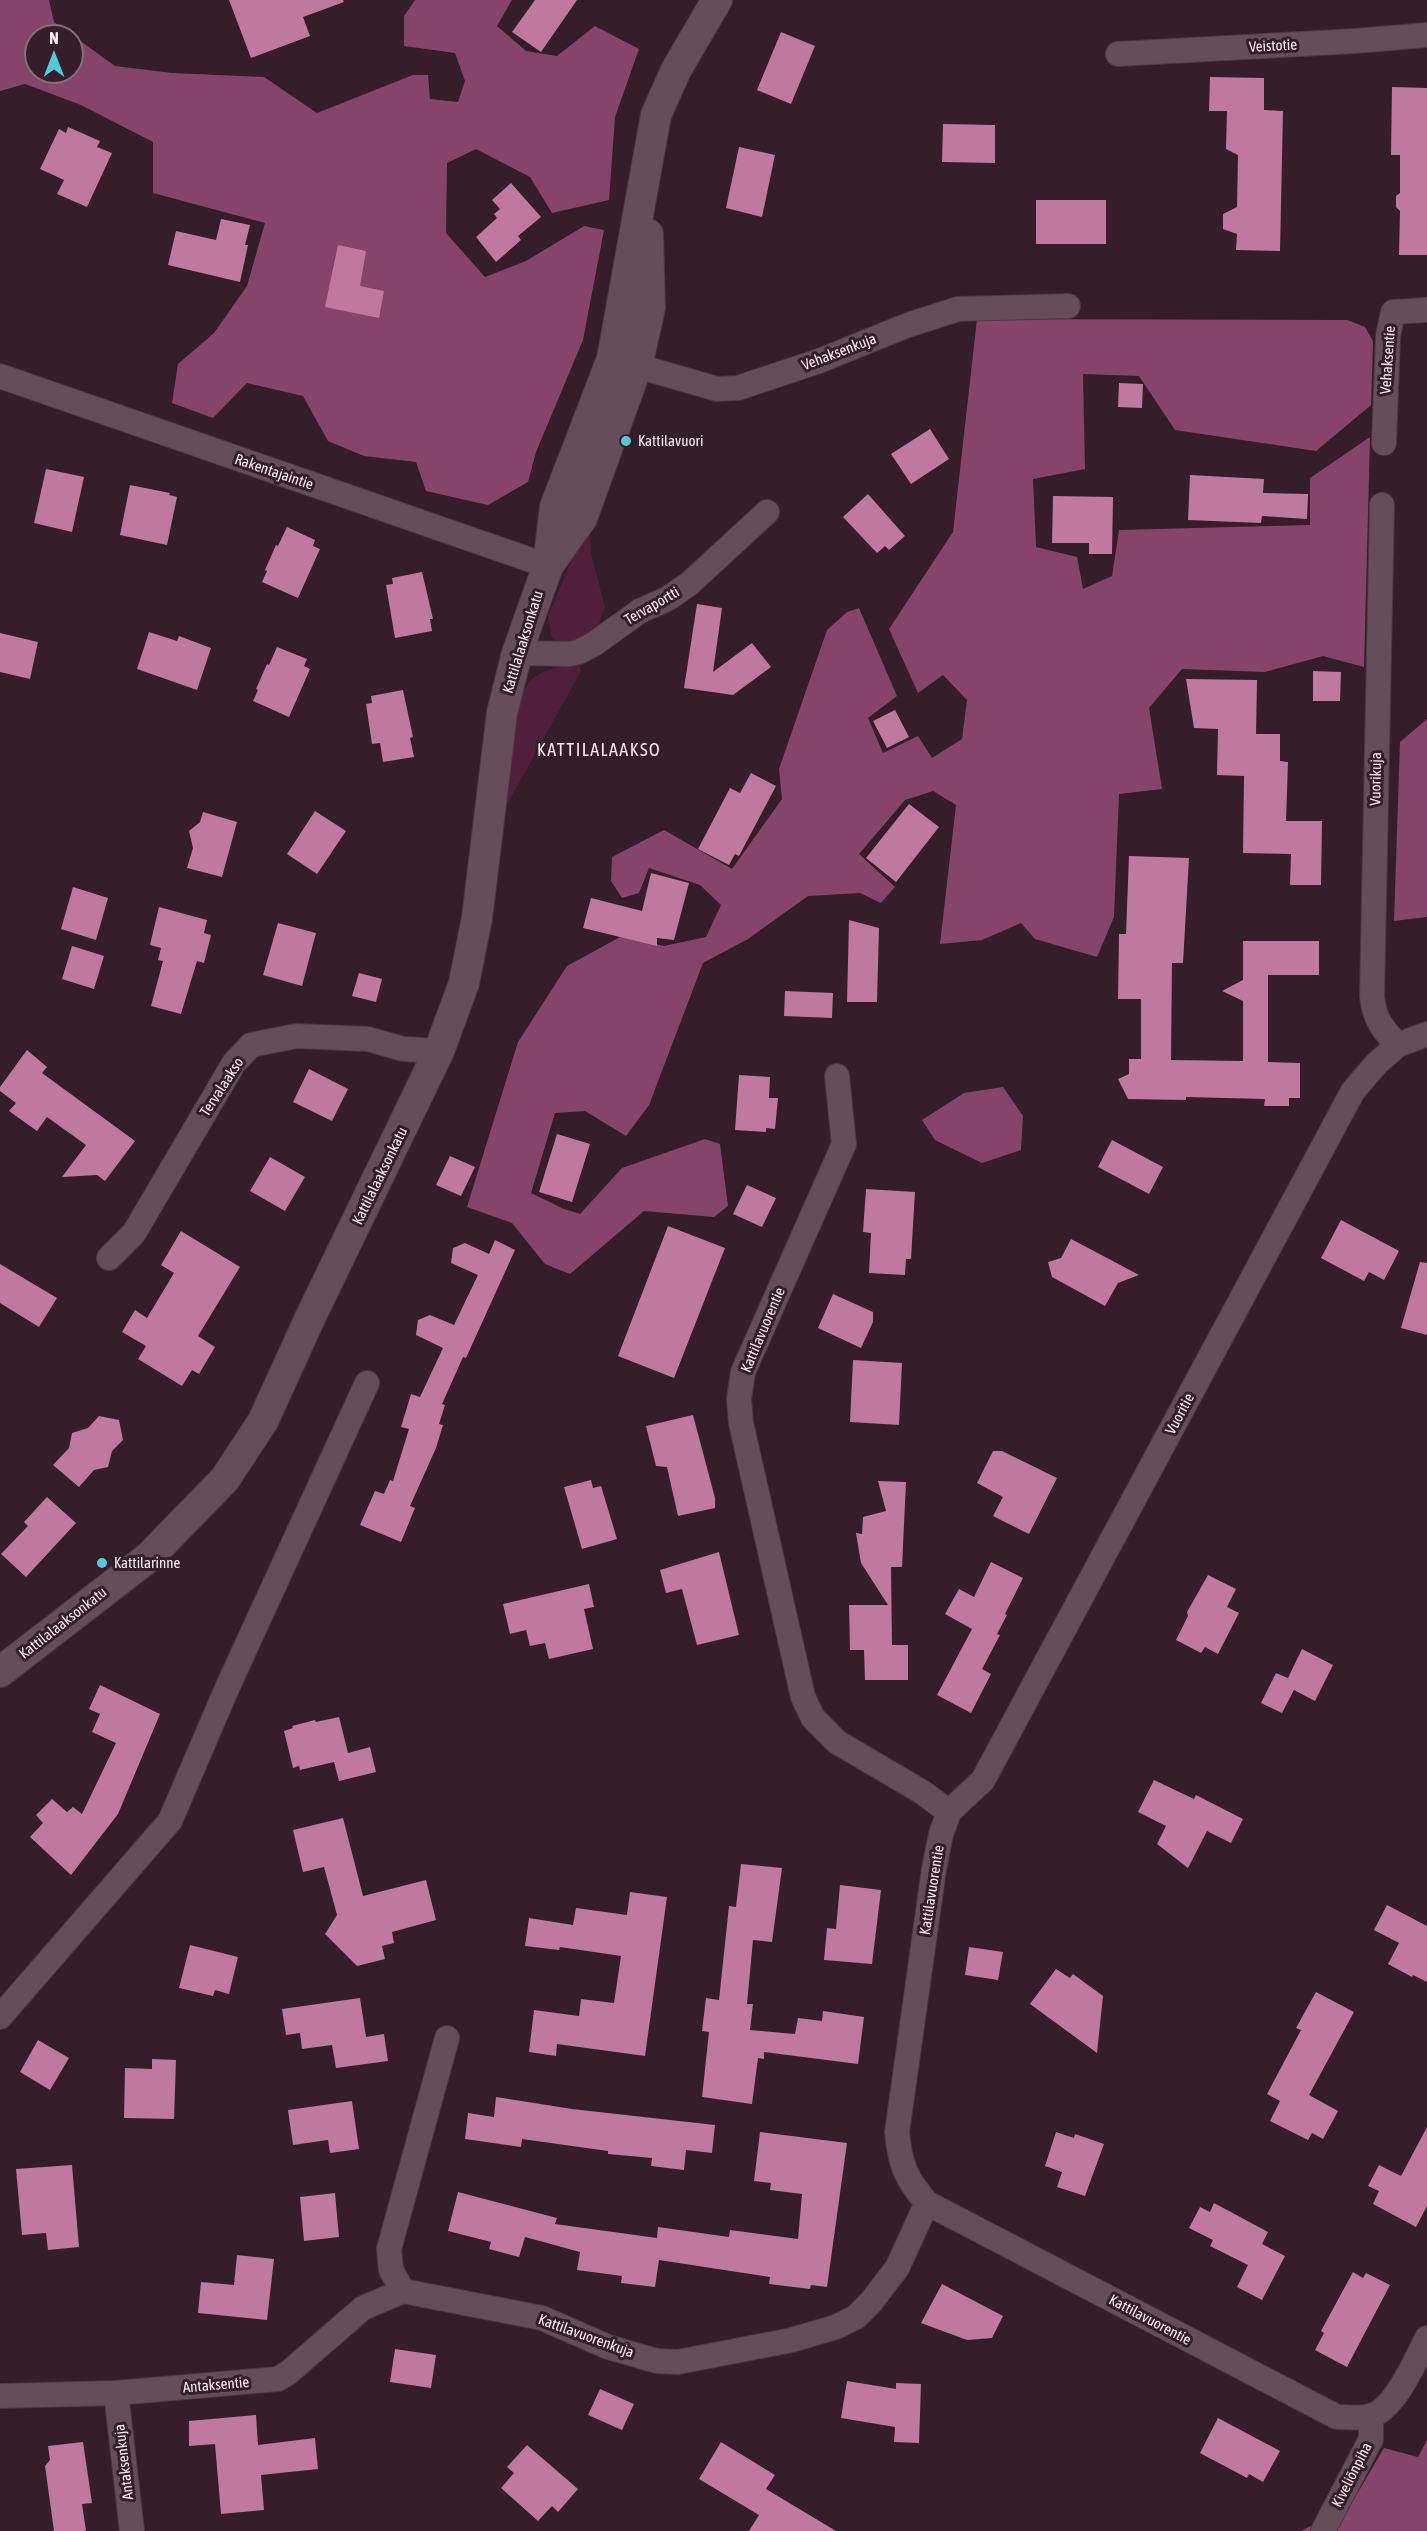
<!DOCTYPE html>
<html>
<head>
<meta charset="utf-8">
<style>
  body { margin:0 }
  #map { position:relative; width:1427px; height:2531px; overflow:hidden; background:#351d29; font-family:"Asap Condensed",sans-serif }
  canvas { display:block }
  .north { position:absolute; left:24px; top:24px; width:60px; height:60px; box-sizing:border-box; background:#351d29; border:2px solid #856f7a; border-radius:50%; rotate:0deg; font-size:16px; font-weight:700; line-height:24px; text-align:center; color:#fcebf3 }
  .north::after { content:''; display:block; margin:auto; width:21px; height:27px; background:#52cbd9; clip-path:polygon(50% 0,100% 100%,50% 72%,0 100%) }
</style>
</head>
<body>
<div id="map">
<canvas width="1427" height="2531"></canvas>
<div class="north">N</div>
</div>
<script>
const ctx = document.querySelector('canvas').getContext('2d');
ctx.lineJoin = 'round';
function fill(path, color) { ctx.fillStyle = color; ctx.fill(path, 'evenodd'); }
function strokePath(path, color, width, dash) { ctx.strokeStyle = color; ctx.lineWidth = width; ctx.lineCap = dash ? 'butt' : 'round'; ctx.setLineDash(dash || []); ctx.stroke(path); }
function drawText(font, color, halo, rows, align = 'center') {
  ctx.font = font + ' "Asap Condensed",sans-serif'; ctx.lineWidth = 6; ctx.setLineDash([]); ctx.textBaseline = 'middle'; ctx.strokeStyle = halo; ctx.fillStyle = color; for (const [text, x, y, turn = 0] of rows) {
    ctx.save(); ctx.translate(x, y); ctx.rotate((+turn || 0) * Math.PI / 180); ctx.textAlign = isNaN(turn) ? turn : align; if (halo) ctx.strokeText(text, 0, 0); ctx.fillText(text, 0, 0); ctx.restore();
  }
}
fill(new Path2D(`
  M584 531 590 533 591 553 605 607 598 627 584 639 569 643 556 641 551 635 548 616Z
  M575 664 580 666 581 671 508 803 505 795C509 770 515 696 531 680 543 669 560 667 575 664Z`), '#501f3a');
fill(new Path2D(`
  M0 0H49L54 22 115 66 172 73 264 77 317 113 413 75H428L430 99 458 102 465 81 455 53 404 46V16L415 0H512L497 26 526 51 557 56 595 26 639 49 615 117 609 200 552 213 530 177 476 149 447 163 446 233 485 277 526 261 584 226 604 230 583 340 536 452 528 482 488 505 426 491 416 462 364 456 328 441 303 396 247 383 213 418 172 403 178 364 214 333 247 286 265 223 153 193V142L81 105 25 84 0 91ZM36 36H72V72H36Z
  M977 319 1347 320 1365 327 1373 341 1371 405 1316 451 1175 430 1139 376 1083 374 1085 469 1033 479 1036 547 1077 557 1083 589 1112 576 1119 530 1310 525V478L1370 437 1364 667 1323 656 1265 672 1182 669 1149 708 1162 789 1119 794 1114 917 1097 957 1035 939 1021 923 982 940 940 944 956 805 933 791 905 800 859 854 895 887 881 903 860 893 808 896 748 939 703 963 649 1105 626 1136 585 1111 555 1113 531 1193 564 1209 580 1214 622 1168 705 1139 720 1144 728 1206 714 1217 644 1211 570 1274 545 1264 512 1223 467 1207 518 1042 567 966 622 936 664 946 706 937 721 905 700 885 649 868 639 893 622 898 611 881 612 857 664 830 732 869 782 799 779 769 827 630 847 612 859 608 897 696 868 718 883 753 918 736 932 758 962 739 967 700 943 675 918 693 889 629 953 532Z
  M1427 719V917L1394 921 1400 742Z
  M1003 1087 1023 1116 1021 1150 982 1163 935 1140 922 1120 964 1093Z
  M1427 2440V2531H1301L1350 2506 1384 2448 1418 2457Z`), '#864568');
fill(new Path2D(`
  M229 0H343L344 2 303 17 310 36 251 58Z
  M535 0H577L541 52 512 32Z
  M781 32 815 46 791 104 757 90Z
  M1210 77 1264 78V110L1283 111 1280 251 1236 250 1237 234 1223 229V214L1237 207 1238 155 1226 149 1227 111H1209Z
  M1392 87 1427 88V255H1399L1400 211 1396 207V196L1400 193V155H1391Z
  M943 124 995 125V163L942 162Z
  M68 127 100 141 97 147 112 153 87 207 57 194 64 180 40 169 59 129 66 133Z
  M739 147 775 155 762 217 726 208Z
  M511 183 541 217 518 236 521 240 496 262 476 237 497 218 494 214 500 209 492 200Z
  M1036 200H1106V244H1036Z
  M221 219 250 225 245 245H248L240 282 168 265 176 231 216 240Z
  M338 245 366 251 360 286 384 291 379 318 325 307Z
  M1119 383 1143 384 1142 408 1118 407Z
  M930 429 949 459 911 484 891 454Z
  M46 469 84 477 72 532 34 523Z
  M1190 475 1264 479 1263 493 1308 494 1307 519 1262 516 1261 523 1188 520Z
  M130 485 170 493 169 495 177 497 167 545 120 535Z
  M868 494 905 536 889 550 885 546 877 553 843 517Z
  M1053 496 1113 497 1112 554H1089V543H1052Z
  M287 527 315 540 313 546 320 549 298 598 262 582 267 571 265 570 276 545 278 546Z
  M422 572 433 619H430L432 631 395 638 386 585 393 584 392 578Z
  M697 604 722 608 713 672 752 643 771 667 733 695 684 688Z
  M149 632 177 641 179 636 211 648 197 690 137 669Z
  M0 633 38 642 30 679 0 672Z
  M277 647 307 659 304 666 310 669 289 717 253 701 258 690 256 689 267 664 269 665Z
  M1313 671 1341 672 1340 701H1313Z
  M1186 679 1257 680 1256 734H1280V761L1288 762 1286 821H1322L1321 885H1290L1291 854 1243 853 1244 776 1217 775 1218 729 1194 728Z
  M403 690 413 737 410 738 414 757 383 762 380 743 372 744 366 704 372 703 371 696Z
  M895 710 909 737 887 748 873 721Z
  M751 773 776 786 739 856 735 854 729 865 698 849 730 788 740 793Z
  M909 804 939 827 896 882 866 858Z
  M315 811 346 831 317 874 287 854Z
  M203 812 237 822 222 877 187 868 193 848 189 831 200 822Z
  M1129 856 1189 858 1183 963H1172L1171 1060 1243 1061V1001L1222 991 1243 980V941H1319V975H1268V1062L1300 1063V1098H1289V1106H1264L1265 1099 1186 1097V1100L1128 1099 1118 1079 1129 1074V1059H1141V999H1118L1119 934H1126Z
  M651 873 689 883 674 940 657 938V946L583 928 591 898 642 911Z
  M73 887 108 898 96 940 61 929Z
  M159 907 207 920 204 933 211 935 204 963 197 961 181 1014 151 1006 163 961 158 960 161 948 150 945Z
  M849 920 879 928 877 1002H847Z
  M278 923 316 933 302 986 263 975Z
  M72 946 104 956 94 989 62 979Z
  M359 973 382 979 376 1002 352 996Z
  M785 991 833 993 832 1018 784 1016Z
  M27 1050 47 1067 42 1073 135 1141 105 1181 97 1175 62 1177 86 1145 47 1117 37 1131 9 1111 16 1103 0 1091V1087Z
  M309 1069 348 1089 332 1121 293 1102Z
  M739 1075 770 1077 769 1098H778L775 1129 766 1128V1132L735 1130Z
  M557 1134 590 1144 572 1202 539 1192Z
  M1112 1140 1163 1167 1149 1194 1098 1167Z
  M450 1156 475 1167 461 1196 436 1185Z
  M270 1157 305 1177 285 1211 250 1191Z
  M747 1185 776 1198 762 1227 733 1214Z
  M866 1189 915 1192 911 1259H906L905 1275 869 1273 871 1233 863 1232Z
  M1341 1220 1399 1251 1384 1280 1369 1272 1364 1281 1321 1258Z
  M668 1226 725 1248 674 1378 618 1356Z
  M181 1231 240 1267 198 1336 215 1347 199 1374 192 1370 182 1386 138 1359 146 1346 122 1332 135 1310 147 1318 174 1273 161 1265Z
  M1071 1239 1092 1250 1139 1275 1118 1283 1105 1306 1052 1277 1048 1262 1061 1258Z
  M495 1240 515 1250 466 1358 463 1357 442 1404 445 1405 439 1424 443 1425 436 1448 410 1506 415 1508 401 1542 360 1525 375 1491 384 1494 390 1480 393 1481 409 1429 401 1427 411 1394 420 1397 443 1348 416 1335 418 1320 430 1315 454 1325 478 1275 451 1263 453 1248 465 1243 489 1254Z
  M1420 1262 1427 1263V1335L1401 1328Z
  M0 1264 57 1298 39 1327 0 1303Z
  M833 1294 873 1312V1322L861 1348 818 1328Z
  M853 1360 902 1363 899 1425 850 1422Z
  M693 1415 715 1498V1508L678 1516 667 1467 656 1466 646 1426Z
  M99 1416 119 1420 123 1440 112 1451 108 1467 94 1470 79 1487 53 1465 69 1448 72 1433 88 1428Z
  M993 1451H1002L1057 1478 1029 1534 993 1516 1003 1497 977 1483Z
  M591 1480 593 1488 601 1486 617 1539 582 1549 564 1487Z
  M878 1481 906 1482 902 1567H891L892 1645H908V1680H865L864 1650H850L849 1605H888L861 1563 856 1533 862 1534 863 1517 886 1511Z
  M47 1497 76 1523 26 1577 1 1554 28 1526 24 1522Z
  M719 1552 739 1635 697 1645 682 1589 666 1593 660 1570Z
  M991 1562 1023 1578 1005 1614 1007 1615 997 1634 1000 1635 982 1669 991 1674 971 1713 937 1695 972 1629 945 1614 959 1589 974 1597Z
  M1208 1575 1236 1589 1227 1607 1239 1613 1218 1654 1205 1647 1201 1653 1176 1640 1188 1616 1187 1612Z
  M589 1584 594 1607 584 1609 593 1649 549 1659 545 1643 530 1646 526 1630 510 1634 503 1604Z
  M1302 1649 1333 1665 1315 1701 1294 1690 1282 1713 1261 1703 1276 1673 1288 1678Z
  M100 1685 160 1714 118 1814 71 1875 30 1837 43 1823 36 1815 52 1799 67 1812 73 1807 82 1814 116 1743 92 1732 100 1714 89 1709Z
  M339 1717 348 1753 370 1747 376 1772 339 1781 334 1762 300 1770 299 1766 293 1768 284 1731 293 1728 292 1726 315 1720 316 1722Z
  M1154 1780 1194 1799 1196 1795 1243 1819 1231 1843 1207 1831 1188 1868 1157 1844 1166 1826 1138 1812Z
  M343 1818 363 1896 426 1880 436 1920 392 1932 394 1943 382 1946 385 1959 357 1966 325 1934 337 1915 324 1867 303 1872 293 1830Z
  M741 1864 782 1868 772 1942 753 1940 747 2004H753L750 2030 795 2034 798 2018 822 2021 823 2011 864 2017 858 2064 764 2052V2059L758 2058 752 2104 702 2097 709 2032 702 2031 706 1998 719 2000 729 1906 736 1907Z
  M840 1885 881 1890 872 1964 824 1960 827 1928 836 1929Z
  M630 1892 667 1897 645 2056 557 2044 556 2056 529 2052 534 2010 579 2016 581 1999 614 2003 621 1956 560 1947 559 1950 525 1946 529 1918 573 1925 576 1908 627 1915Z
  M1387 1905 1427 1926V1982L1413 1975 1412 1977 1388 1964 1399 1943 1374 1930Z
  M190 1945 238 1957 229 1994 215 1990 213 1996 179 1988Z
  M969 1947 1003 1952 998 1980 965 1975Z
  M1056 1969 1070 1978 1073 1974 1103 1996 1097 2053 1030 2004Z
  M1316 1992 1354 2012 1309 2095 1338 2111 1323 2139 1312 2133 1308 2140 1270 2121 1280 2101 1267 2094 1301 2030 1296 2028Z
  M360 1998 366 2037 384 2034 388 2061 336 2068 332 2045 302 2049 300 2033 286 2035 282 2009Z
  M38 2040 69 2058 50 2090 20 2072Z
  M152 2059 176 2060 174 2119 124 2118 125 2068 152 2069Z
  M496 2097 572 2109 715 2125 712 2153 686 2150 684 2170 651 2166 652 2158 608 2154V2151L522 2139 521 2147 465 2139 468 2113 494 2117Z
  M352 2101 359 2149 330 2153 328 2140 293 2145 288 2110Z
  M1427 2127V2206L1416 2227 1373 2204 1379 2191 1368 2186 1379 2165 1401 2176Z
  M760 2132 847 2143 827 2287 811 2285 810 2289 769 2284 770 2277 659 2260 655 2287 621 2283 622 2276 577 2270 580 2252 525 2237 519 2257 489 2249 491 2242 448 2231 458 2192 557 2218 555 2224 657 2238 658 2227 729 2237 730 2230 798 2239 802 2194 770 2190 771 2183 754 2181Z
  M1056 2132 1074 2138 1075 2134 1104 2144 1085 2196 1057 2187 1062 2172 1045 2166Z
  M72 2165 79 2247 48 2250 46 2233 22 2235 16 2169Z
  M335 2193 339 2237 304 2241 300 2197Z
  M1214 2203 1268 2232 1262 2244 1285 2256 1262 2300 1237 2287 1248 2265 1210 2246 1213 2240 1189 2228 1200 2207 1210 2212Z
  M237 2255 274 2259 267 2320 198 2313 201 2282 234 2285Z
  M1353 2272 1363 2278 1366 2273 1390 2285 1347 2367 1315 2350 1324 2333 1321 2331Z
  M942 2284 1003 2316 992 2338 967 2340 921 2323Z
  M395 2349 436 2355 431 2388 390 2382Z
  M847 2381 896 2389V2383L921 2384 919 2443 894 2442 895 2427 841 2418Z
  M600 2389 634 2404 622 2430 588 2415Z
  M256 2415 258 2445 315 2438 318 2469 261 2475 264 2510 221 2514 215 2444 189 2446V2421Z
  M1218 2418 1280 2451 1263 2482 1249 2474 1247 2478 1200 2453Z
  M83 2442 92 2503 82 2504 86 2531H54L45 2466 50 2460 48 2446Z
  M721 2442 775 2475 766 2489 836 2531H749L759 2515 699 2479Z
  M527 2445 578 2489 558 2512 552 2506 538 2521 501 2488 514 2473 507 2467Z`), '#bf799c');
const minor = new Path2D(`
  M1118 54 1355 41 1427 35
  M620 361 717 389 738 388 819 361 908 325 958 309 1068 306
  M0 376 548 566
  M1384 443 1388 336 1393 312 1427 310
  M1382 505 1372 996C1374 1018 1382 1029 1398 1045
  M517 653 569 654 579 652 594 644 640 611 667 599 689 584 767 512
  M837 1076 844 1144 743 1372 739 1399 741 1423 803 1697 813 1718 837 1742 922 1792 949 1812 941 1834 934 1869 897 2132C900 2165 906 2179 927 2203L1337 2417C1347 2417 1360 2419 1370 2416 1395 2410 1416 2359 1427 2338
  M109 1258 134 1233 234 1063 251 1045 296 1036 368 1039 403 1049 439 1051
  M949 1812 983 1780 1353 1091 1377 1063 1398 1045 1427 1034
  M0 2017 170 1821 228 1686 367 1383
  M447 2038 389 2249 391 2270 403 2291 542 2318 608 2347 657 2361 678 2362 792 2340 836 2327 856 2317 871 2302 897 2268 927 2203
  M116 2393 132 2531
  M0 2396 116 2393 278 2379 288 2373 363 2308 403 2291
  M1323 2531 1371 2439V2416`);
const tertiary = new Path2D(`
  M550 563 582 518 637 366 650 308 648 234
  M0 1672 149 1557 225 1479 263 1421 310 1318 439 1051 464 983 477 918 502 713 517 653 548 566 555 507 612 359 656 115 676 70 717 0`);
strokePath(minor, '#4c3944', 26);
strokePath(tertiary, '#4c3944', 32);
strokePath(minor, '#674d59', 24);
strokePath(tertiary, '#674d59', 30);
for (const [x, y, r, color] of [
  [626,441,6,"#52cbd9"],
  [102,1563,6,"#52cbd9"]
]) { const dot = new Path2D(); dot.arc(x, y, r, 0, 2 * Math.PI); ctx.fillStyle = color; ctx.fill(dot); strokePath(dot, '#351d29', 2); }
drawText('15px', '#fcebf3', '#351d29', [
  ["Veistotie",1273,46,-3],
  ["Vehaksenkuja",839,352,-21],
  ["Vehaksentie",1388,360,-86],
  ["Rakentajaintie",274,472,19],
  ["Tervaportti",652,606,-30],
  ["Kattilalaaksonkatu",523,642,-73],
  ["Vuorikuja",1376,779,-89],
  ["Tervalaakso",222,1087,-57],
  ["Kattilalaaksonkatu",380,1176,-64],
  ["Kattilavuorentie",763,1330,-67],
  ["Vuoritie",1180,1414,-62],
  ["Kattilalaaksonkatu",63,1623,-38],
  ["Kattilavuorentie",932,1890,-81],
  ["Kattilavuorentie",1150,2320,28],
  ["Kattilavuorenkuja",586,2336,20],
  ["Antaksentie",216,2385,-5],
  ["Antaksenkuja",124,2462,-97],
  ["Kiveliönpiha",1352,2475,-63]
]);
drawText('15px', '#fcebf3', '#351d29', [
  ["Kattilavuori",638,441],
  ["Kattilarinne",114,1563]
], 'left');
ctx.letterSpacing = '1.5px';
drawText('18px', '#fcebf3', '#351d29', [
  ["KATTILALAAKSO",599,750]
]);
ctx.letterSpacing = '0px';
</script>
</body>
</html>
